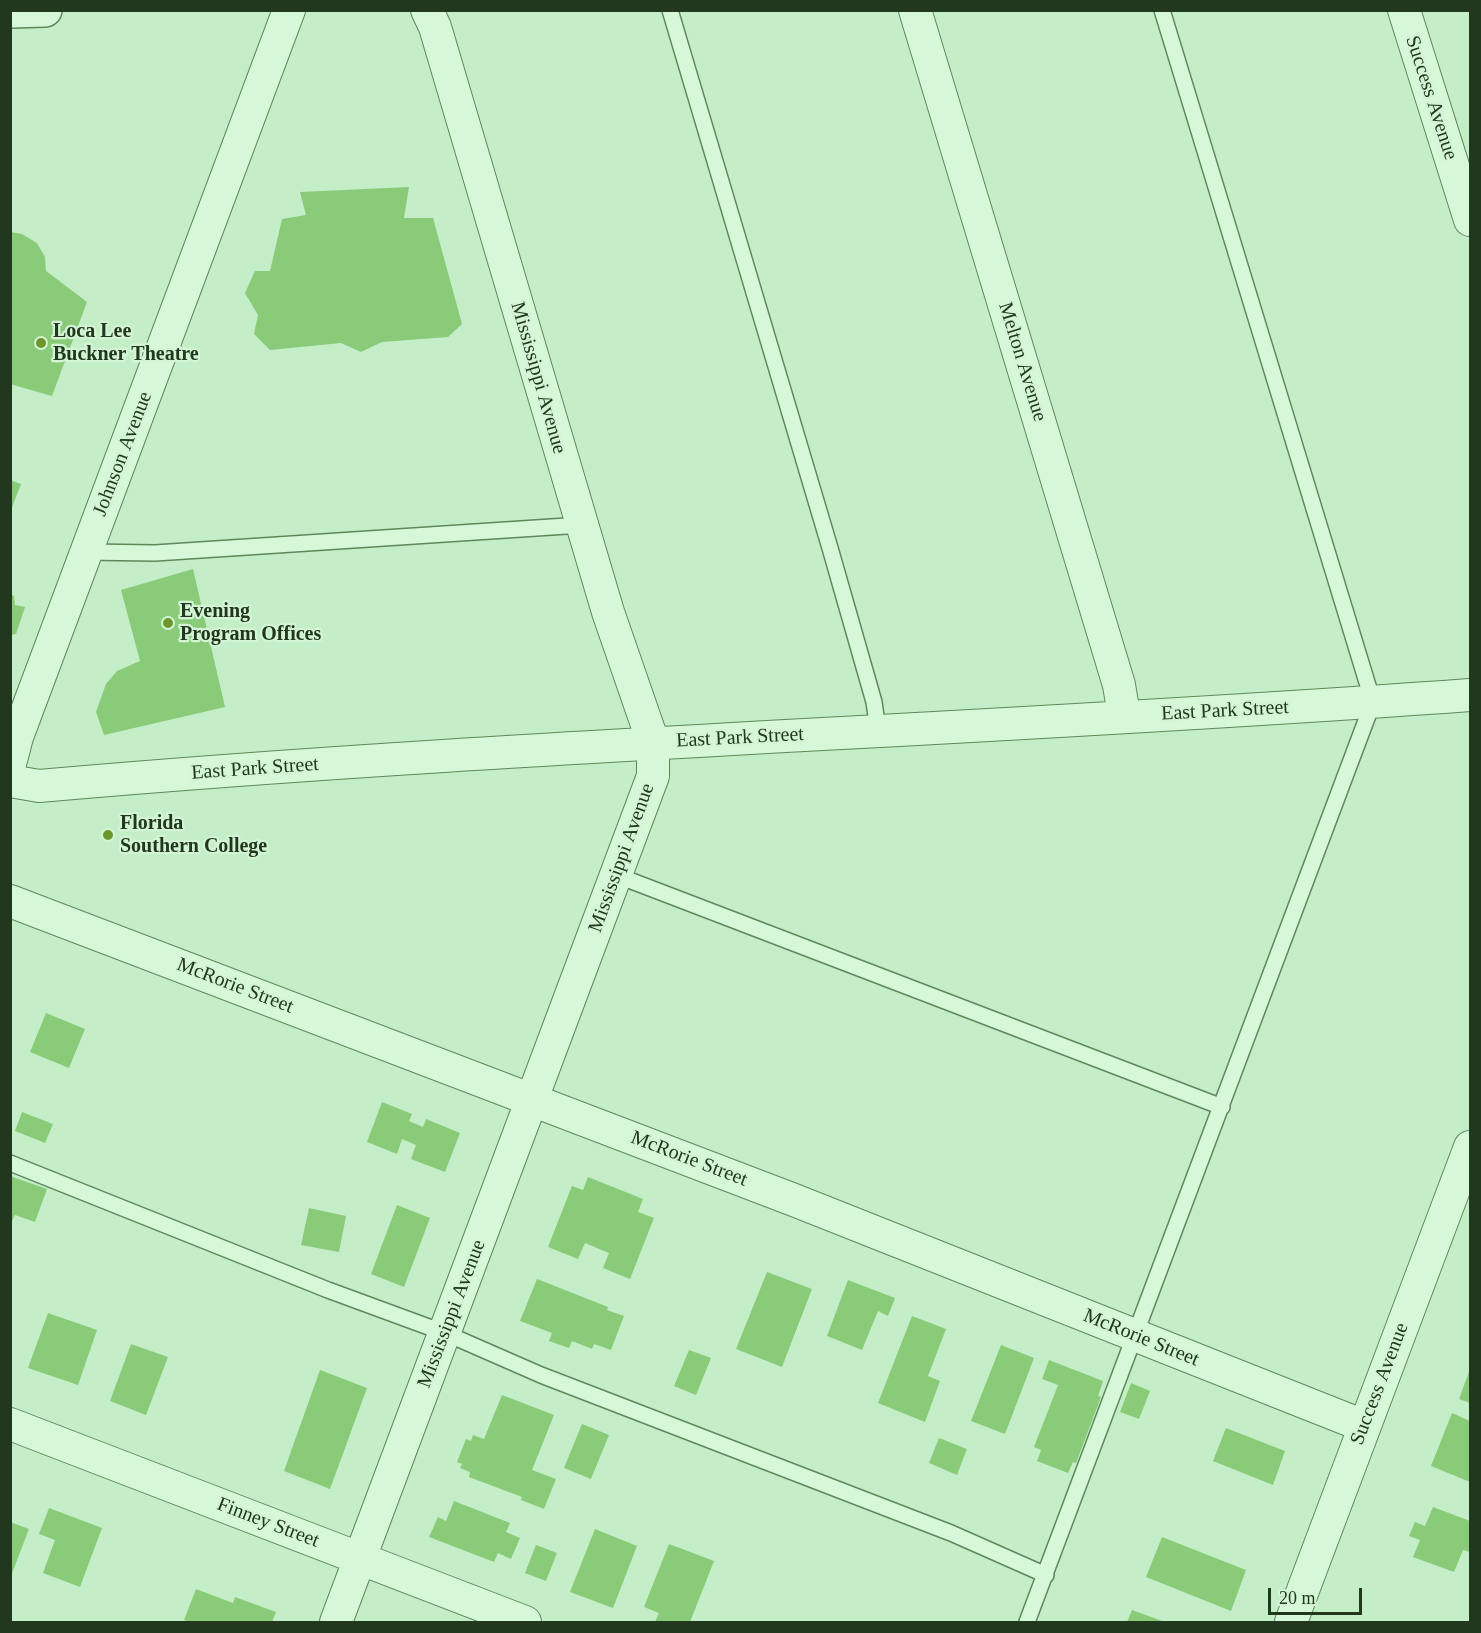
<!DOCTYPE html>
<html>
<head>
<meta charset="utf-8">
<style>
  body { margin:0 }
  #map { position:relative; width:1481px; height:1633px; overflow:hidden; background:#c3eec7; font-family:"Times New Roman",serif }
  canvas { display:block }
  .frame { position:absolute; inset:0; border:12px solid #21381e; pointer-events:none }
  .scale { position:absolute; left:1268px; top:1588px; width:94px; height:27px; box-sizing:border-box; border:3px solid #21381e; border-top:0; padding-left:8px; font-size:18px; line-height:21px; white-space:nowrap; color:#21381e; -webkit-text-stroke:4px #d3f5d6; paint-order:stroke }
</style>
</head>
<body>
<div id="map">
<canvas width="1481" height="1633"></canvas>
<div class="frame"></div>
<div class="scale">20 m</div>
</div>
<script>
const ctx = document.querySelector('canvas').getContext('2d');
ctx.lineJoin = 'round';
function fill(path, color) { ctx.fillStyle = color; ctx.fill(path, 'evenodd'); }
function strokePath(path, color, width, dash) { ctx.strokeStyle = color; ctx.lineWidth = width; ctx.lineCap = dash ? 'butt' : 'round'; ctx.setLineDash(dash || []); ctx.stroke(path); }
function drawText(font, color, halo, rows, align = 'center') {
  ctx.font = font + ' "Times New Roman",serif'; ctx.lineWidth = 4.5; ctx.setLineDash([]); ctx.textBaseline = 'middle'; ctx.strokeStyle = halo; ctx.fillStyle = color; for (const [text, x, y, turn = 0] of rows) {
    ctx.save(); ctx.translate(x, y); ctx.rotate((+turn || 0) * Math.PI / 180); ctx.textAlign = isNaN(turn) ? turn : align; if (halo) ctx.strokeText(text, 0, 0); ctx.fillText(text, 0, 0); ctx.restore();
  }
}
fill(new Path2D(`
  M409 187 404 218H433L462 324 448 337 382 342 361 352 341 343 270 350 254 334 258 315 245 293 255 271H270L282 219 306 215 300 192Z
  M10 232 22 234 37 243 45 257 46 271 87 302 52 396 10 384Z
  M10 480 21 484 11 510H10Z
  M193 569 225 707 104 735 96 712 106 684 117 671 140 661 121 590Z
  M10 594 14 596 15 605 25 607 16 634 10 635Z
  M46 1013 85 1029 69 1068 30 1052Z
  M382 1102 412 1114 409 1121 423 1127 426 1119 460 1133 445 1172 411 1159 416 1145 402 1139 397 1154 367 1142Z
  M22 1112 53 1124 45 1143 15 1131Z
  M10 1176 47 1189 35 1222 15 1215 10 1225Z
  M588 1177 643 1199 638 1212 654 1218 630 1279 603 1268 609 1253 585 1243 578 1259 548 1247 572 1186 583 1190Z
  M397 1205 430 1218 404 1287 371 1274Z
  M309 1208 346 1216 339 1252 301 1245Z
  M767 1272 812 1289 782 1367 736 1349Z
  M537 1279 608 1307 607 1310 624 1316 611 1350 594 1344 592 1349 572 1341 569 1348 549 1341 552 1333 520 1321Z
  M848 1280 895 1298 888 1316 878 1311 862 1350 827 1336Z
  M48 1313 97 1330 78 1385 28 1368Z
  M912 1316 946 1329 928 1376 940 1381 925 1422 878 1403Z
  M131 1344 168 1357 146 1415 110 1401Z
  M1001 1345 1034 1358 1005 1434 971 1421Z
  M689 1350 711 1358 696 1395 674 1386Z
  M1049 1360 1103 1381 1098 1396 1101 1397 1076 1463 1073 1462 1068 1473 1037 1461 1041 1450 1034 1447 1058 1385 1042 1379Z
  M1470 1369V1403L1459 1399Z
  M320 1370 367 1388 330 1489 284 1471Z
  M1131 1383 1150 1391 1139 1419 1120 1412Z
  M502 1395 554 1415 532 1470 556 1479 544 1509 521 1500 522 1497 469 1477 470 1472 460 1468 462 1464 457 1462 466 1439 471 1441 473 1435 484 1439Z
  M1452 1413 1470 1421V1482L1431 1466Z
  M582 1424 609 1435 591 1479 564 1468Z
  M1226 1428 1285 1451 1273 1485 1213 1461Z
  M939 1438 967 1449 957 1475 929 1463Z
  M454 1501 510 1523 506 1532 520 1538 511 1559 498 1553 494 1562 429 1537 438 1517 446 1521Z
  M1433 1507 1470 1521V1552L1463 1550 1454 1572 1413 1557 1420 1540 1409 1536 1415 1522 1425 1526Z
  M49 1508 102 1528 80 1587 43 1573 55 1540 39 1534Z
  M10 1522 29 1529 11 1576H10Z
  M595 1529 637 1546 613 1608 570 1592Z
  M1162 1537 1246 1570 1231 1611 1146 1577Z
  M669 1544 714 1561 690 1622H655L659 1613 644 1607Z
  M536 1545 557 1553 546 1581 525 1573Z
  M196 1589 233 1603 235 1597 276 1612 272 1622H190L184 1620Z
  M1132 1610 1165 1622H1127Z`), '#8acb7a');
const service = new Path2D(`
  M670 10 830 548 874 702 878 730
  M86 552 155 553 582 525
  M616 875 1222 1107
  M10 1163 328 1290 445 1333 541 1375 951 1533 1046 1575
  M1027 1622 1373 702 1162 10`);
const minor = new Path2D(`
  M915 10 1119 685 1124 715
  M1404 10 1470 220
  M10 764 17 737 289 10
  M10 781 39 786C515 744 994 730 1470 695
  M10 901 794 1200 1364 1426
  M10 1424 525 1622
  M336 1622 653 776V742L608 612 435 27 427 10
  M1291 1622 1470 1147`);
const tertiary = new Path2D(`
  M10 11 45 10`);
strokePath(service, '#5e885a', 18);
strokePath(minor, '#5e885a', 34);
strokePath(tertiary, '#5e885a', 36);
strokePath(service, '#d6f8d9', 15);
strokePath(minor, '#d6f8d9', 32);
strokePath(tertiary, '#d6f8d9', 33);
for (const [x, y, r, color] of [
  [41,343,6,"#6d962b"],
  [168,623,6,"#6d962b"],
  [108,835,6,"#6d962b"]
]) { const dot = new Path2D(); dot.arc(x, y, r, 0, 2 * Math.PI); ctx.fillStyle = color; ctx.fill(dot); strokePath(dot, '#d3f5d6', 2); }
drawText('20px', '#21381e', '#d3f5d6', [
  ["Success Avenue",1431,98,72],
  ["Melton Avenue",1022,362,73],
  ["Mississippi Avenue",538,378,74],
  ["Johnson Avenue",123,454,-69],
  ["East Park Street",1225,711,-3],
  ["East Park Street",740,738,-3],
  ["East Park Street",255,769,-4],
  ["Mississippi Avenue",622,858,-70],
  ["McRorie Street",235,986,21],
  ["McRorie Street",689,1159,21],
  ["Mississippi Avenue",452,1314,-69],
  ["McRorie Street",1141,1338,22],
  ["Success Avenue",1380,1384,-69],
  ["Finney Street",268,1523,21]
]);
drawText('bold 20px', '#21381e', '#d3f5d6', [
  ["Loca Lee",53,332],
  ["Buckner Theatre",53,355],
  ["Evening",180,612],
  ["Program Offices",180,635],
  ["Florida",120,824],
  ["Southern College",120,847]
], 'left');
</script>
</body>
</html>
